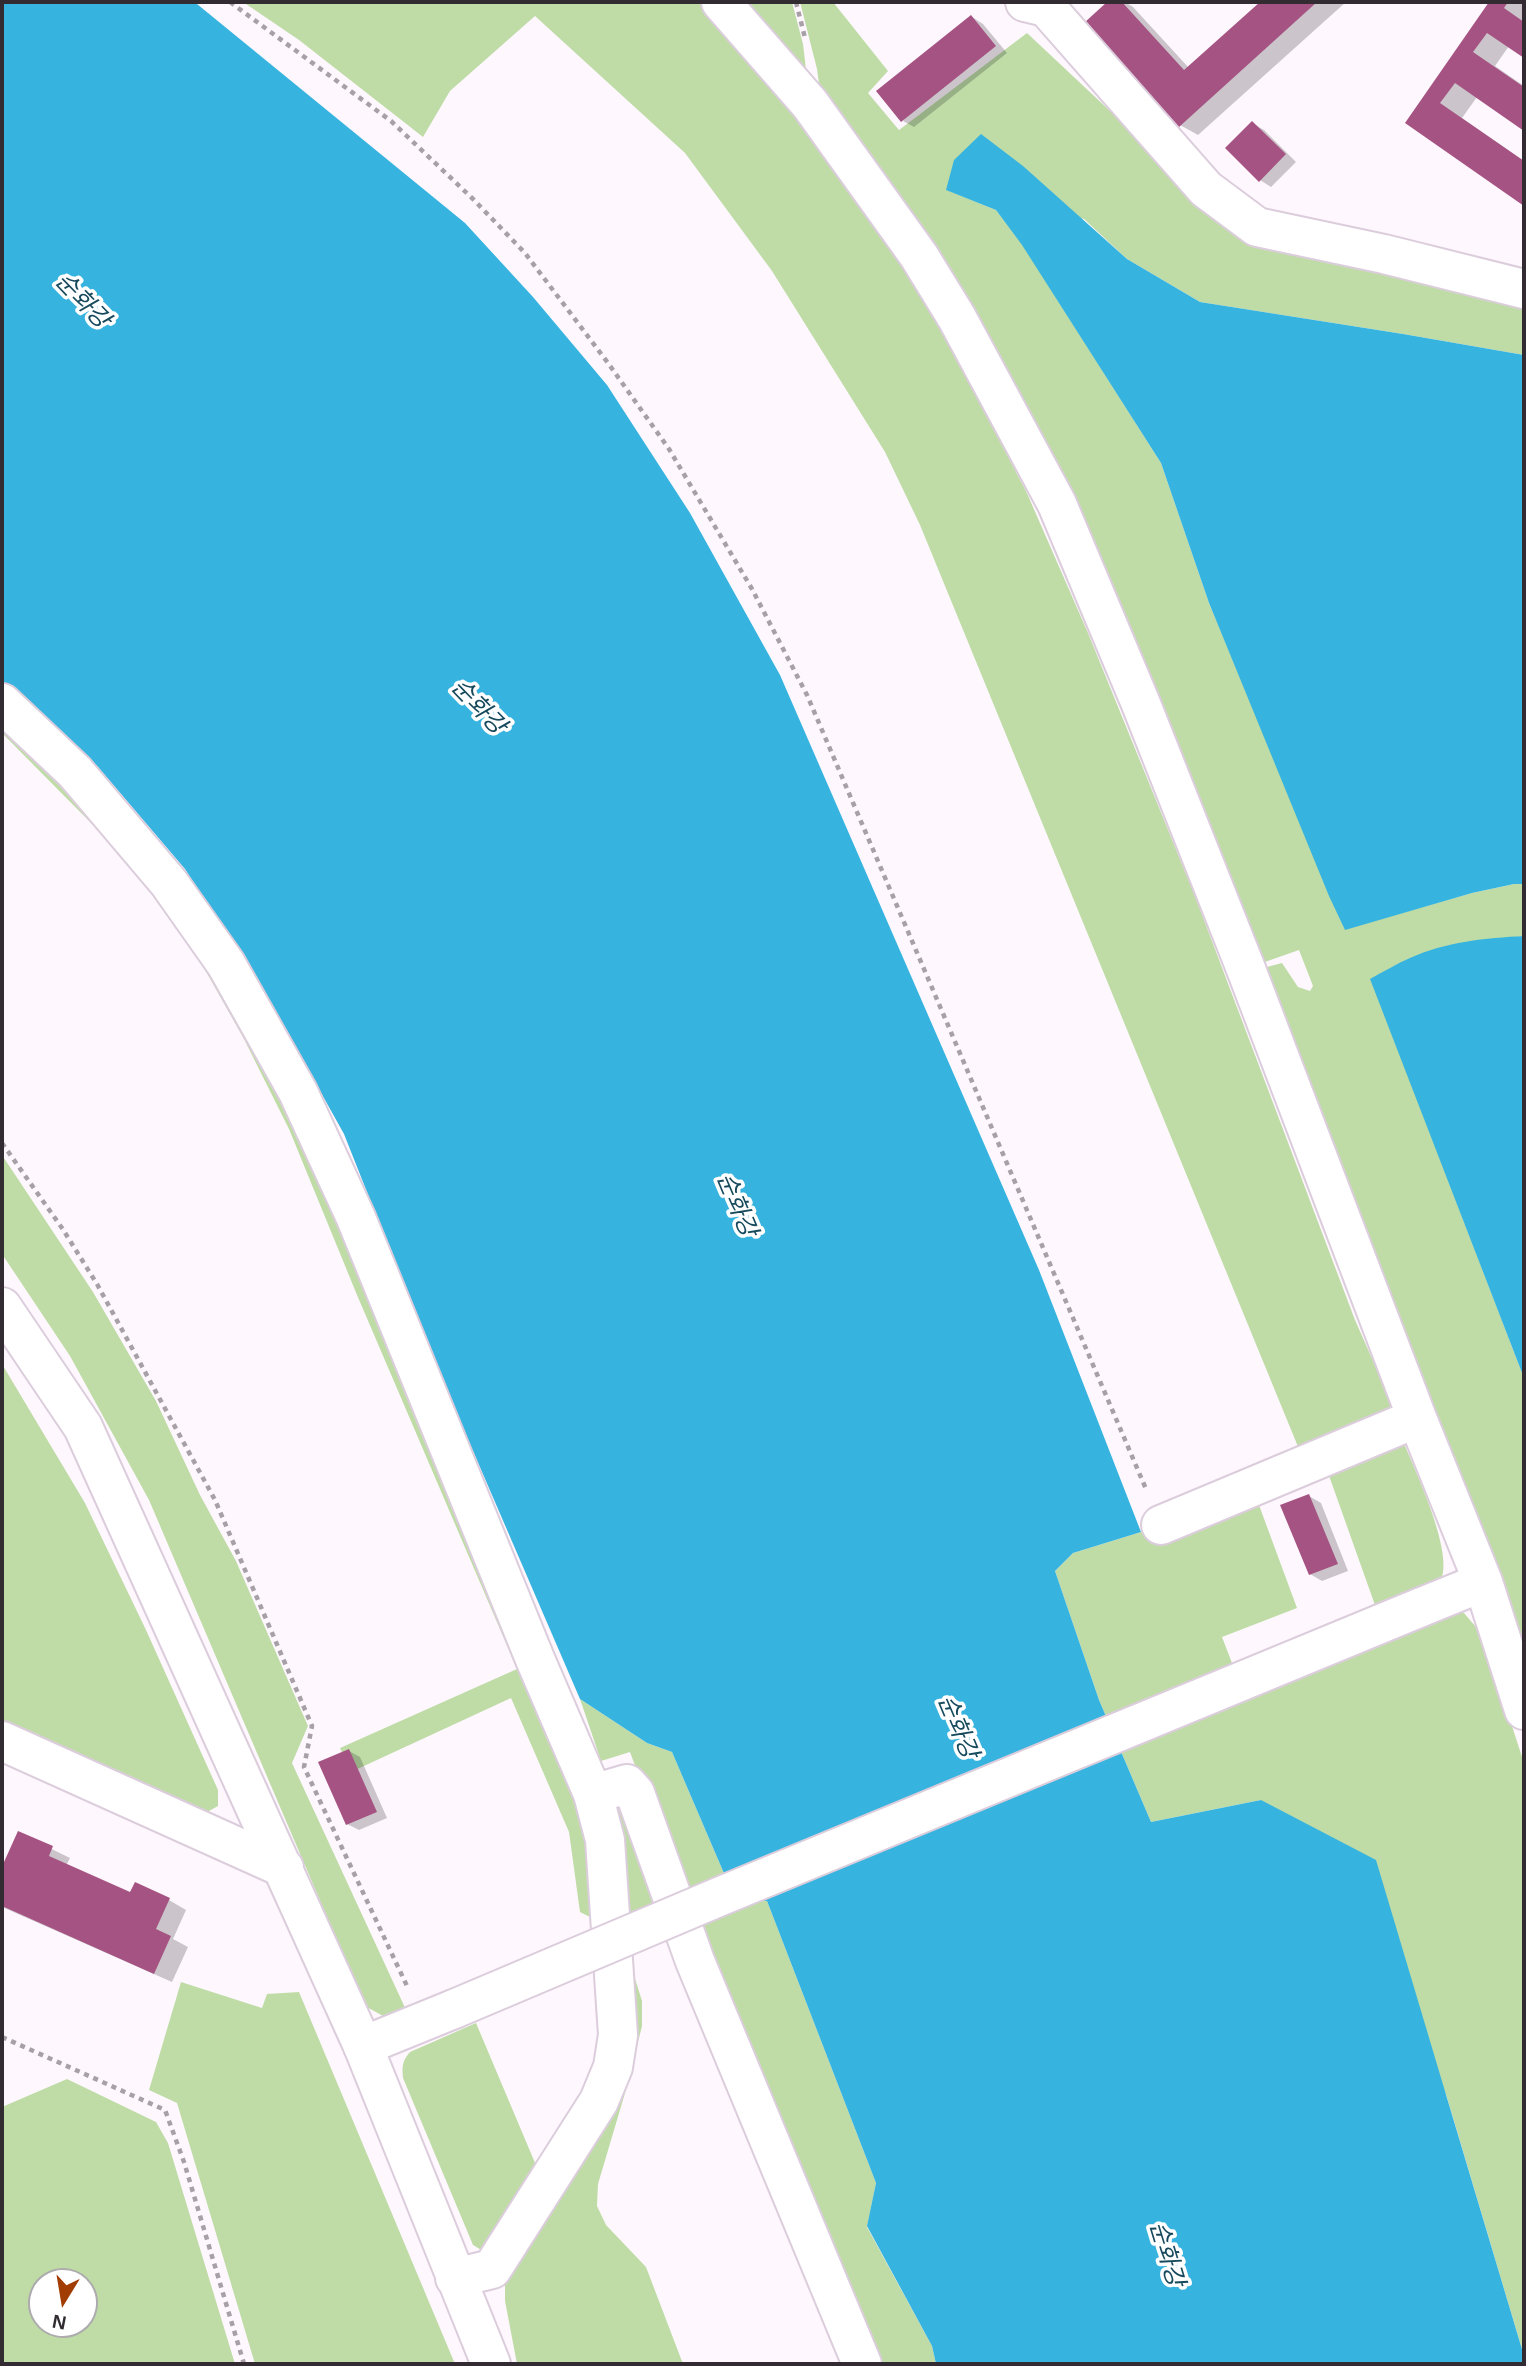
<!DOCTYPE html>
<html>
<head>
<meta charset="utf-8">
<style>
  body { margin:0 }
  #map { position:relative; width:1526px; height:2366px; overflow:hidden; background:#fef7fe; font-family:Helvetica,sans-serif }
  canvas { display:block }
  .frame { position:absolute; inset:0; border:4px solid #322c32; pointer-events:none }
  .north { position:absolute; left:28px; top:2268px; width:70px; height:70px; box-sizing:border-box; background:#fff; border:2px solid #adabad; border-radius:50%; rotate:191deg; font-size:19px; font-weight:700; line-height:28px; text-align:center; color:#322c32 }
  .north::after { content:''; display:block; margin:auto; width:24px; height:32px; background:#a13d03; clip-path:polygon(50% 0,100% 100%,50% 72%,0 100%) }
</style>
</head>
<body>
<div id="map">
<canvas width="1526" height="2366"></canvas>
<div class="frame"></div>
<div class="north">N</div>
</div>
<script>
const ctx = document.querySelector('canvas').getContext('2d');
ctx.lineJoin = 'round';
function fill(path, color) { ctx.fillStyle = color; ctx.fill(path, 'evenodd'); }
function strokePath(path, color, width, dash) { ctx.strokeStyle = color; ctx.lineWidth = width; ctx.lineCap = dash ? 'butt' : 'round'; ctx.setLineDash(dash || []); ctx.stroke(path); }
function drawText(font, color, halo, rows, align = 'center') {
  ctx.font = font + ' Helvetica,"Noto Sans KR",sans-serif'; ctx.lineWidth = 7; ctx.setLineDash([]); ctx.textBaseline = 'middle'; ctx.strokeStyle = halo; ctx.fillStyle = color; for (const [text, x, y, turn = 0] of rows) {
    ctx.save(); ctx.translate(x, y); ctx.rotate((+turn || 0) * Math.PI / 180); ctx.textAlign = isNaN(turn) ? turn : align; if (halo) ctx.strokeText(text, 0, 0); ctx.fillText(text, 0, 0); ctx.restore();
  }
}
fill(new Path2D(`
  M243 2H700L753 58 885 239 943 332 1026 491 1088 633 1195 896 1355 1320 1397 1415 1301 1454 920 525 885 452 772 271 685 153 535 16 450 91 423 137 299 40Z
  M740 2H792L803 44 807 78Z
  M800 2H833L888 71 868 93 899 130 1027 33 1206 201 1524 300V355L1403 334 1200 302 1127 259 1084 219 947 190 996 210 1022 244 1161 463 1209 603 1345 929 1472 893 1514 884H1524V936L1446 946 1371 979 1524 1378V1661L1509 1611 1504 1580 1429 1402 1263 968 1282 963 1298 987 1310 991 1313 986 1299 950 1262 963 1174 743 820 91 817 69Z
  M2 719 170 900 284 1087 591 1822 592 1918 580 1912 569 1832 511 1698 351 1772 340 1748 517 1669 357 1295 289 1129 244 1039 204 968 140 878 91 823 2 733Z
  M2 1155 93 1292 156 1401 200 1495 236 1561 308 1726 292 1763 407 2012 383 2016 365 2006 149 1500 70 1356 2 1254Z
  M2 1364 85 1503 146 1630 218 1790V1806L209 1811H196L2 1730Z
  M1403 1441C1415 1470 1454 1552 1441 1580L1376 1608 1327 1470Z
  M1256 1497 1297 1608 1222 1637 1237 1676 1448 1613H1464L1482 1634 1524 1763V2356L1446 2094 1261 1800 1151 1822 1099 1700 1055 1571 1073 1553 1141 1532 1157 1535Z
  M580 1699 647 1743 672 1752 735 1899 767 1901 876 2183 867 2227 932 2346 936 2364H873L726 2010 630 1752 601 1761Z
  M626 1798 666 1900 622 1917 604 1808Z
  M627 1953 642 2001V2026L628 2083 598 2184 597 2206 606 2225 646 2267 683 2364H517L505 2301V2279L595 2125Z
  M181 1982 262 2008 267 1994 299 1992 455 2364H255L177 2103 149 2090Z
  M476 2023 541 2177 483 2251 473 2245 403 2078C402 2067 402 2061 410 2052Z
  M67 2079 156 2122 168 2143 235 2364H2V2107ZM42 2282H84V2324H42Z`), '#bfdca7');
fill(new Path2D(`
  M2 2H193L197 4 465 223 533 297 607 385 690 513 780 675 1039 1270 1141 1532 1073 1553 1055 1571 1099 1700 1151 1822 1261 1800 1376 1860 1524 2356V2364H936L932 2346 867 2226 876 2183 767 1901 735 1899 672 1752 647 1743 580 1699 432 1356 344 1134 281 1021 185 869 98 767 2 683Z
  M981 134 1023 166 1127 259 1200 302 1403 334 1524 355V884H1514L1472 893 1345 930 1329 896 1209 603 1161 463 1022 245 996 210 946 190 954 160Z
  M1524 936V1378L1370 979C1383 972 1396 964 1410 958 1445 942 1486 938 1524 936Z`), '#36b4df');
fill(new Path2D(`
  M1110 2H1125L1133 7 1189 68 1263 2H1346L1198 135 1180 125 1086 23Z
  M1491 2H1524V56L1509 46 1495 66 1524 86V129L1477 97 1462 118 1524 161V204L1407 123Z
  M972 17 983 24 1007 53 914 127 903 121Z
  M1252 123 1264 130 1296 162 1271 187 1260 180Z
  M1309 1496 1321 1503 1348 1571 1322 1581 1310 1574Z
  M349 1751 360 1757 387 1818 359 1830 347 1824Z
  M19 1833 70 1858 66 1866 131 1895 169 1900 186 1910 173 1939 188 1947 172 1982 2 1907V1862L5 1864Z`), '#0003');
fill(new Path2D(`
  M1107 2H1122L1184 70 1260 2H1317L1179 127 1084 23Z
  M1489 2H1508L1504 8 1524 22V58L1487 33 1473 52 1524 87V131L1455 83 1440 103 1524 161V206L1405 123Z
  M971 15 996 46 901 122 876 91Z
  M1252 121 1286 154 1259 182 1225 148Z
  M1309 1494 1338 1564 1309 1575 1280 1505Z
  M349 1749 377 1812 346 1825 318 1762Z
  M18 1831 53 1846 49 1856 130 1892 135 1882 170 1898 156 1929 171 1936 154 1974 2 1906V1860L4 1862Z`), '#a55382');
const minor = new Path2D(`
  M721 2 810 104 919 256 957 318 1057 504 1141 704 1246 969 1417 1418 1483 1582 1524 1710
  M1025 2 1046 7 1206 189 1257 227 1384 254 1524 289
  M2 703 75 772 169 883 226 964 298 1092 356 1218 535 1659 593 1794 605 1840 618 2035 613 2067 599 2101 492 2269 455 2278
  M1161 1525 1417 1418
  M1419 1608 1483 1582
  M2 1741 284 1868
  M593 1794 627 1784 635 1793 695 1961 862 2364
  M363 2046 454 2009`);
const major = new Path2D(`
  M2 1307 83 1427 363 2046 491 2364`);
strokePath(minor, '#dccddc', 42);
strokePath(major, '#dccddc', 42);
strokePath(new Path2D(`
  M230 2 391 121 473 199 525 253 608 363 669 449 752 589 807 695 1146 1489
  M796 2 805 38
  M2 1143 62 1228 97 1284 215 1500 312 1726 304 1767 407 1986
  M2 2037 165 2110 184 2162 244 2364`), '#a7a0a7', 4.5, [5, 5]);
strokePath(minor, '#fff', 38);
strokePath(major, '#fff', 38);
const minorBridge = new Path2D(`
  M454 2009 721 1896 1419 1608`);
strokePath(minorBridge, '#dccddc', 42, []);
strokePath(minorBridge, '#fff', 38);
drawText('italic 24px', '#174a5c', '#fff', [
  ["순화강",82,301,46],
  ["순화강",478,707,46],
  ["순화강",736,1205,67],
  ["순화강",957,1727,67],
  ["순화강",1166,2254,73]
]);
</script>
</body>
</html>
